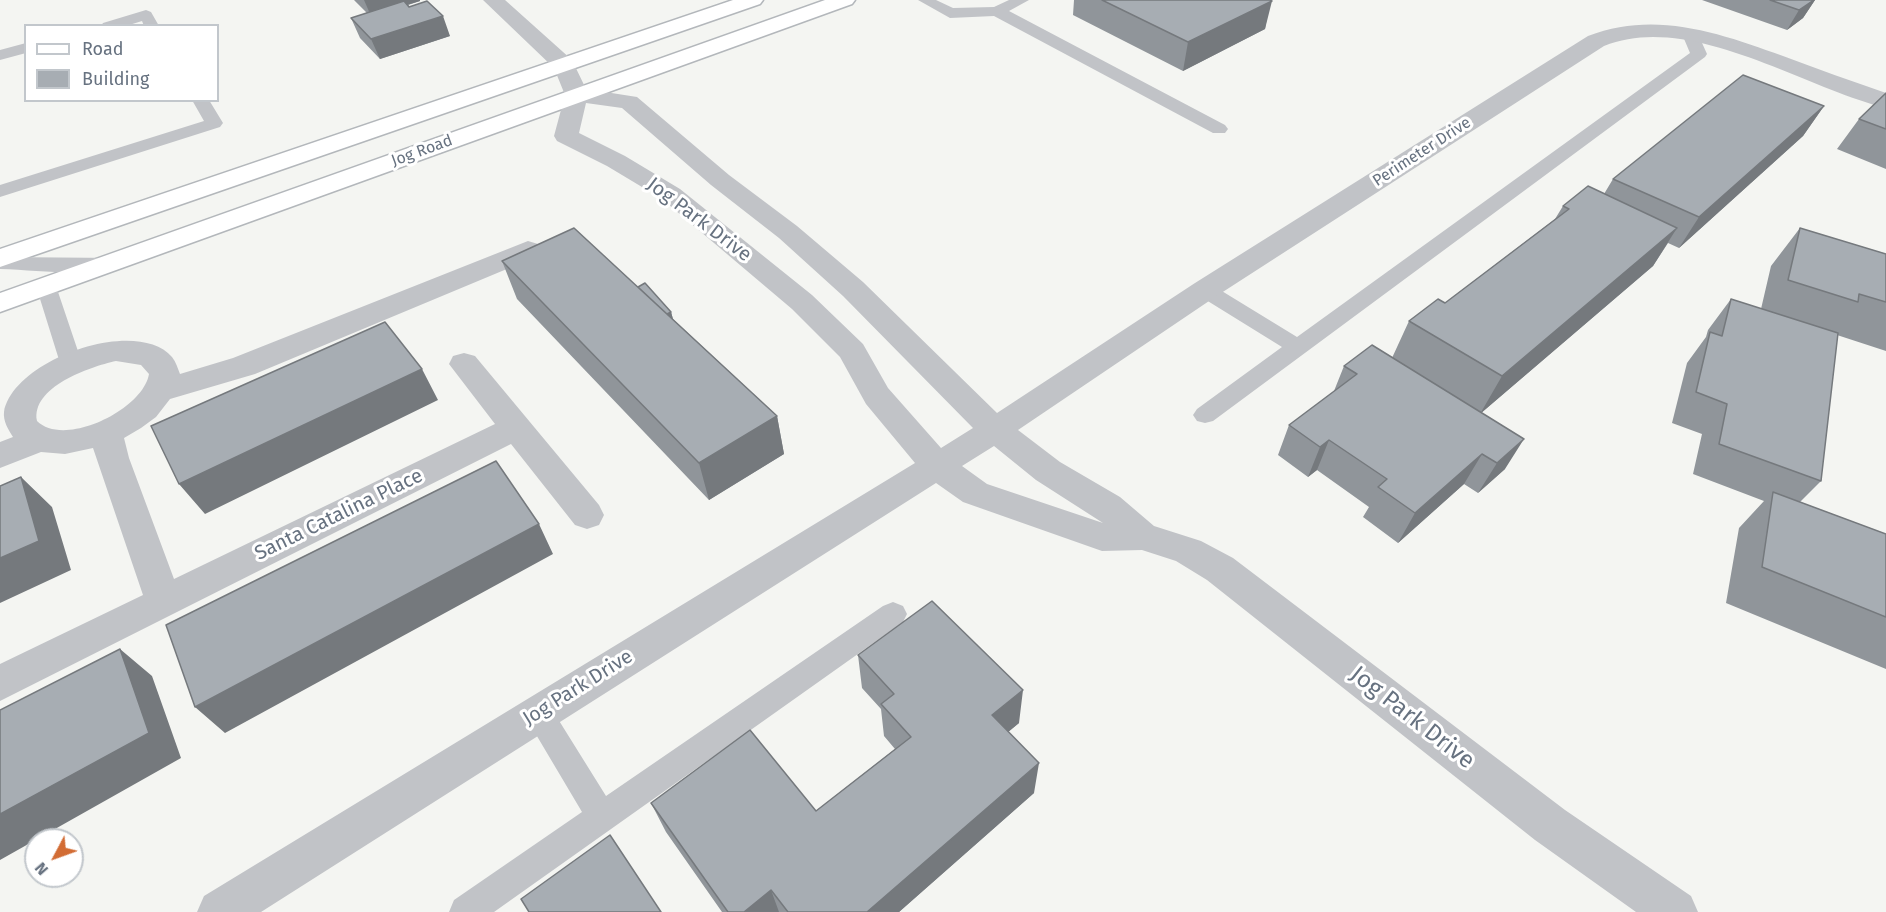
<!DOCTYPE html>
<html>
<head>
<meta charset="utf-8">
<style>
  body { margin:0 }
  #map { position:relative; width:1886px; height:912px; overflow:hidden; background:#f4f5f2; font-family:"Fira Sans",sans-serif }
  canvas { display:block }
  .legend { position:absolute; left:24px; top:24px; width:195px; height:78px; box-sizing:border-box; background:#fff; border:2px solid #c2c7cc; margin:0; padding:8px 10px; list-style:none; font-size:18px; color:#677280 }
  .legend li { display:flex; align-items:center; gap:12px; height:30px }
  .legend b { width:30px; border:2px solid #c2c7cc }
  .north { position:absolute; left:24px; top:828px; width:60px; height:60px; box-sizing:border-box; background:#fff; border:2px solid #c2c7cc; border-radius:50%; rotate:229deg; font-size:16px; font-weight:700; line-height:24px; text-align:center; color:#677280 }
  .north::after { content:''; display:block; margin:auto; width:21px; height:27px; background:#d26c34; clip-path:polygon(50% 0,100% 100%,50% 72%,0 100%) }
</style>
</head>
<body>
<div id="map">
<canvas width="1886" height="912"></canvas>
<ul class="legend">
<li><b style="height:8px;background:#fff"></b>Road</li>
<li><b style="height:16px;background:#a7adb3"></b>Building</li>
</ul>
<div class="north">N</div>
</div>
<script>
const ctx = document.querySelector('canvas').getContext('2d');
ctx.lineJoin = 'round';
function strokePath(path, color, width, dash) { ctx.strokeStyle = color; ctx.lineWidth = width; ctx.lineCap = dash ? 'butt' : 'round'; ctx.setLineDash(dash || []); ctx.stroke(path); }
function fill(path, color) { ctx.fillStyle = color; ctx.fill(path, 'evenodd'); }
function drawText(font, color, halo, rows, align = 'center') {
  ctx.font = font + ' "Fira Sans",sans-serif'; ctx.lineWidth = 6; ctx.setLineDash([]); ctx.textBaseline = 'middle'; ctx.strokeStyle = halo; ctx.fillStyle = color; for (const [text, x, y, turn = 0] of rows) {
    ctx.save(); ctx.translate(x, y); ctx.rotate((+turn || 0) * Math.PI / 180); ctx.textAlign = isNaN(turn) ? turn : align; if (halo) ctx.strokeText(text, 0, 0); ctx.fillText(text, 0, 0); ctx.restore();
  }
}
const secondary = new Path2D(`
  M733 0H763L760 4 0 267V249Z
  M825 0H855L852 4 0 312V293Z`);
strokePath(secondary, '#b3b7bb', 3);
fill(new Path2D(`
  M918 0H936L953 8 994 7 1009 0H1029L1009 11 1225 125 1228 129 1225 133H1213L994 16 950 18Z
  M146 10 151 12 159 26H144L142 21 126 26H101L103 23Z
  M1690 29 1698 34 1707 54 1705 57 1213 421 1205 423 1197 421 1193 415 1197 409 1282 347 1198 295 1195 290 1198 285 1205 283 1212 285 1297 337 1690 53 1682 34Z
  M26 43V53L0 60V50Z
  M192 100H209L223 123 220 127 0 197V185L204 121Z
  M0 257 118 258 121 263 118 268C81 277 38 270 0 269Z
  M46 279 53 281 56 286 82 363 79 368 71 371 63 368 60 363 36 286 39 281Z
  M893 602 903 606 907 614 903 622 494 912H449L454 900 582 812 528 721 523 712 528 703 538 699 548 703 606 796 883 606Z`), '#c1c3c7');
fill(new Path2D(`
  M483 0H505L572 60 586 89 637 97 729 175 797 226 863 282 997 413 1195 283 1588 36C1655 10 1719 33 1783 56 1817 69 1852 81 1886 93V108C1802 87 1689 11 1604 46L1215 297 1018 430 1060 462 1120 497 1154 526 1201 541 1233 558 1565 810 1691 896 1698 912H1636L1535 840 1207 580 1176 561 1142 550 1102 551 963 502 936 483 261 912H197L204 896 915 463 866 404 840 357 792 309 662 199 607 166 557 141 554 136 565 95 554 68ZM586 103 622 108 711 185 779 238 843 296 973 428 941 448 888 388 863 344 812 295 680 189 625 156 579 133ZM994 446 1036 480 1103 523 987 484 962 466Z
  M528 241 538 244 542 250 538 256 255 374 170 399 156 417 141 428 124 438 129 458 174 579 495 424 449 364 453 356 464 353 475 356 599 505 604 515 599 525 587 529 575 525 511 444 0 701V664L143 595 93 448 65 454 41 452 0 468V442L13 437C8 429 3 421 4 412 13 360 136 316 172 357 176 362 178 369 180 374L233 358ZM116 361 141 365 149 374C143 410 64 448 37 421 31 387 89 367 116 361Z`), '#c1c3c7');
fill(secondary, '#fff');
fill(new Path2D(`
  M354 0H420V1L408 5 450 36 380 59 360 38 351 18 367 13Z
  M1074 0H1270L1265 29 1183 71 1073 15Z
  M1702 0H1815L1803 18 1787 30Z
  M1886 93V169L1837 149 1859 119Z
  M1824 106 1803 136 1679 248 1668 243 1653 266 1481 413 1505 469 1478 493 1464 484 1398 543 1363 517 1369 507 1317 470 1308 477 1278 455 1289 425 1334 391 1344 366 1392 358 1409 321 1445 303 1555 219 1563 206 1604 194 1613 179Z
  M1800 228 1886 254V351L1837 335 1821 481 1800 502 1886 534V669L1726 603 1739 528 1764 501 1693 474 1702 434 1672 423 1687 363 1706 337 1708 330 1731 299 1761 309 1771 266Z
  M502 261 638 287 671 312 673 319 777 416 784 454 709 500 517 299Z
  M858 655 1019 723 1008 732 1034 793 899 912H722L666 832 651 803 816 811 895 749 884 736 881 709 862 688Z`), '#90959a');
fill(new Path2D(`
  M364 0H420V1L371 16Z
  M1814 0H1815L1803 18 1787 30 1799 10Z
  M1272 1 1265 29 1183 71 1188 42Z
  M443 16 450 36 380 59 371 39Z
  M1824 106 1803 136 1679 248 1699 217Z
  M1677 228 1653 266 1480 414 1502 376Z
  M671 312 674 323 653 320Z
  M422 369 438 400 205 514 179 484Z
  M777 416 784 454 709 500 699 463Z
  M1524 439 1505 469 1478 493 1497 463Z
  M1329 440 1317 470 1308 477 1320 447Z
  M1482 454 1464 484 1398 543 1415 513Z
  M21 477 52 507 71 570 0 603V558Z
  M539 524 553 554 225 733 195 707Z
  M120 649 152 676 181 758 0 860V814Z
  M1023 690 1019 723 990 747 992 715Z
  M1039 763 1034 793 899 912H867Z
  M771 890 779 912H744Z`), '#75797d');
const building = new Path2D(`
  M1102 0H1270L1272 1 1188 42Z
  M1770 0H1814L1799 10Z
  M404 1 409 7 427 1 443 16 371 39 351 18Z
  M1743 75 1824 106 1699 217 1613 179Z
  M1886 93V129L1859 119Z
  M1588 186 1677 228 1502 376 1409 321 1438 299 1445 303 1569 209 1563 206Z
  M574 228 777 416 699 463 502 261Z
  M1800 228 1886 254V302L1859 294 1858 302 1788 280Z
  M645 283 671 312 667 314 638 287Z
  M1731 299 1838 333 1821 481 1719 444 1727 404 1696 392 1710 332 1722 336Z
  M385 322 422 369 179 484 151 426Z
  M1372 345 1524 439 1497 463 1482 454 1415 513 1378 487 1387 479 1329 440 1320 447 1289 425 1357 374 1344 366Z
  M496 461 539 524 195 707 166 625Z
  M21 477 39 541 0 558V486Z
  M1773 492 1886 534V617L1762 567Z
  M932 601 1023 690 992 715 1039 763 867 912H788L771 890 744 912H728L651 803 750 730 816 811 911 737 881 704 894 694 858 655Z
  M120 649 149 733 0 814V710Z
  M610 835 661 912H529L521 899Z`);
fill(building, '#a7adb3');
strokePath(building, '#75797d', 1.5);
drawText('16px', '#677280', '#fff', [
  ["Jog Road",422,151,-20],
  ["Perimeter Drive",1422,152,-33]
]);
drawText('20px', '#677280', '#fff', [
  ["Jog Park Drive",699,220,37],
  ["Santa Catalina Place",339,515,-26],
  ["Jog Park Drive",578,688,-32]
]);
drawText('24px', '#677280', '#fff', [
  ["Jog Park Drive",1412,718,38]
]);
</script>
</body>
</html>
